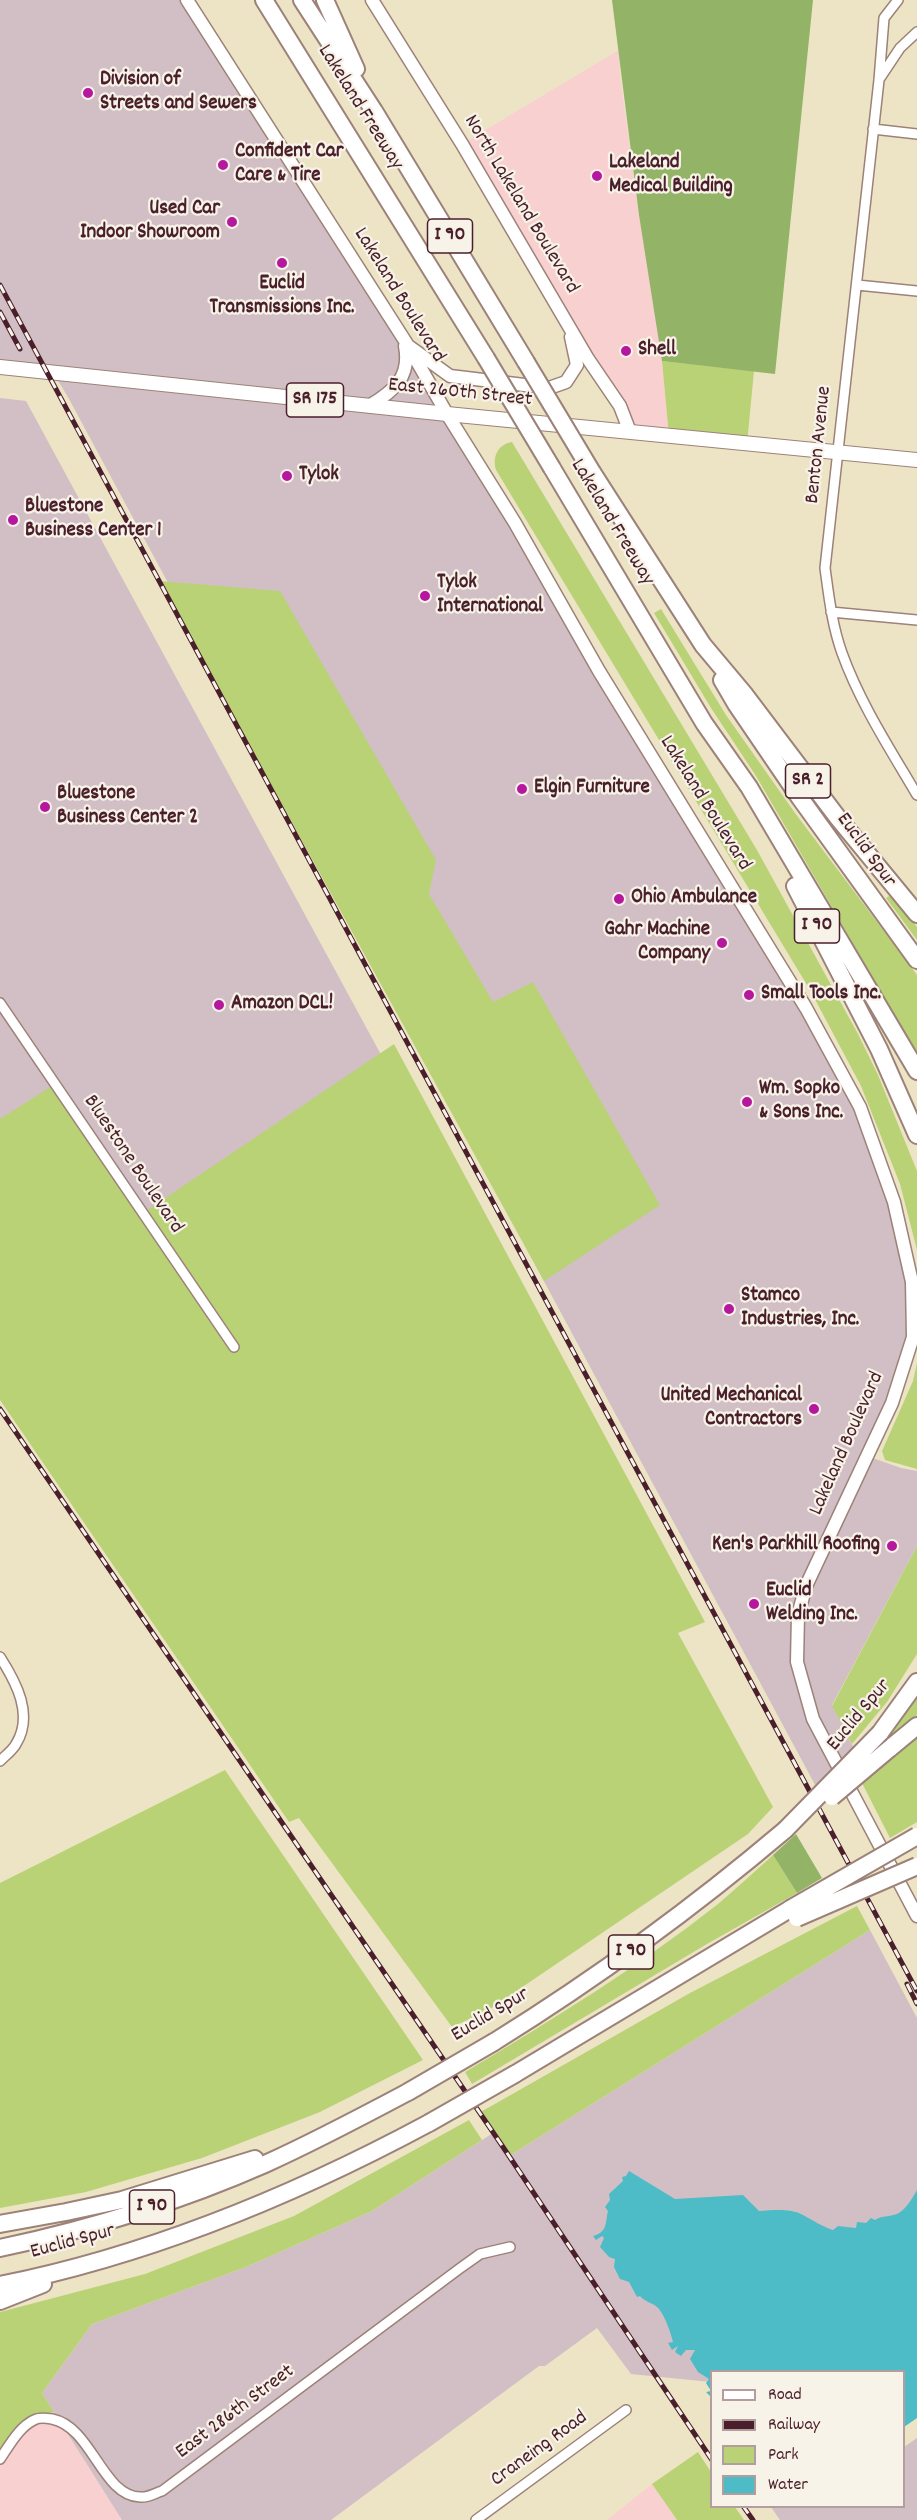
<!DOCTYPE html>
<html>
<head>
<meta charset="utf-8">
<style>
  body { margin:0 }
  #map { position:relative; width:917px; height:2520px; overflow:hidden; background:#ede4c6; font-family:Dekko,sans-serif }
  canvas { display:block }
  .legend { position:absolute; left:710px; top:2370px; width:195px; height:138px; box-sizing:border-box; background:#f7f3e8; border:2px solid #b29e9c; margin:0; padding:8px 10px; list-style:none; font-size:18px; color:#4a1f2b }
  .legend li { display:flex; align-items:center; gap:12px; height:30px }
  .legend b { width:30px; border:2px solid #b29e9c }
</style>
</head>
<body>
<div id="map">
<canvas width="917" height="2520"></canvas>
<ul class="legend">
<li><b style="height:8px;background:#fff"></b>Road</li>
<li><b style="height:8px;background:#4a1f2b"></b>Railway</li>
<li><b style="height:16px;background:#bad276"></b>Park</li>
<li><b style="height:16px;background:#4ebcc6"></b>Water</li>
</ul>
</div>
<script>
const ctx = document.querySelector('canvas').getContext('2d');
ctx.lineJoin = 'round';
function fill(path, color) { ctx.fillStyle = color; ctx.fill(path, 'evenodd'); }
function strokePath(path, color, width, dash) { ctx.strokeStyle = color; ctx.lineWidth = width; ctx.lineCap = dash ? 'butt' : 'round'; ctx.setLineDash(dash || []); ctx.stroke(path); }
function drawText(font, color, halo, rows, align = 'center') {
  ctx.font = font + ' Dekko,sans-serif'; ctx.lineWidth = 4.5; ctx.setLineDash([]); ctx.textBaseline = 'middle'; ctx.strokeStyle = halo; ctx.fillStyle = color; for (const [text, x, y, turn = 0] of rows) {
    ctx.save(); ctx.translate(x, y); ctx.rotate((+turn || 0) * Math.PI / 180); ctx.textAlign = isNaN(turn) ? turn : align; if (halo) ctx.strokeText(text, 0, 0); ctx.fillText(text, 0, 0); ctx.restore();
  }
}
fill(new Path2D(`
  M619 50 620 76 639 215 659 330 669 436 641 433 588 359 462 144Z
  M42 2393 122 2520H0V2449Z
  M652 2484 677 2520H607Z`), '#f7d0cf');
fill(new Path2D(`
  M0 0H187L404 339 860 1107 912 1282 913 1337 867 1456 901 1468 917 1471V1546L832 1705 858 1756 820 1794 69 399 53 372 0 367Z
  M0 398 26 401 631 1515 0 1314Z
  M870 1930 917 2018V2401L904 2372H712L711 2382 631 2374 597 2328 545 2366H539L331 2520H122L42 2393 92 2324 246 2267 372 2211 493 2133 509 2156Z
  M917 2438V2520H780L771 2507 904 2506V2447Z`), '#d2bec5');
fill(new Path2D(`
  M662 361 754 371 747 444 669 436Z
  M512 442 757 850 858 1034 878 1075 917 1171V1250L900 1184 861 1086 810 990 496 470C492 457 498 444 512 442Z
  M159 581 280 591 436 860 429 894 493 1002 533 982 660 1205 544 1281Z
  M661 609 726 715 795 813 917 975V1054L756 776 711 708 654 613Z
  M891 895 917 927V940L886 898Z
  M394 1044 705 1622 678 1633 773 1807 748 1834 487 2011 452 2027 299 1818 289 1822 0 1400V1119L55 1084 143 1213Z
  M917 1363V1469L885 1460 882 1451 913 1381Z
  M917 1546V1654L887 1702 852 1744 832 1706Z
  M917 1696V1715L889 1739 886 1735Z
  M917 1736V1822L890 1838 862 1783Z
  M225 1770 423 2060 320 2112 202 2158 86 2192 0 2208V1883Z
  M773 1855 797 1893 707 1944 472 2084 465 2072C552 2020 638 1967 718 1904 737 1888 755 1871 773 1855Z
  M857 1906 870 1930 509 2156 479 2113 690 1993Z
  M469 2120 482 2140 372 2211 246 2267 92 2324 42 2393 54 2412 28 2418 0 2449V2312L145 2274 294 2216Z
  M698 2452 711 2472 712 2506 735 2507 744 2520H677L652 2484Z`), '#bad276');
fill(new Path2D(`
  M612 0H813L775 374 662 361 639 215Z
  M796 1834 822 1878 797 1893 773 1855Z`), '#93b467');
fill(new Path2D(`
  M629 2171 675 2199 743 2195 759 2211C773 2210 791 2208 803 2215 814 2221 821 2226 833 2230L838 2226 856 2228 857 2222 866 2223 871 2218 875 2220C882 2215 892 2217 899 2213 906 2209 914 2196 917 2190V2418L904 2427V2372H712V2397H711L706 2392 711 2391 706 2383 709 2379 698 2372 690 2359 695 2350H686L681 2356 675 2352 678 2346 672 2350 668 2343 673 2342C671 2333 664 2313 657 2307 651 2302 645 2302 640 2296L637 2297 629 2282 620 2279 614 2267 615 2259 609 2257 600 2247 604 2238 602 2236 596 2240 593 2236C608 2232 605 2223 608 2211L605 2207 610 2200 609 2194 623 2181 622 2177 626 2176Z`), '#4ebcc6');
const street = new Path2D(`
  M898 0 884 18 879 80 825 568C829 597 832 625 842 653 860 703 890 749 917 795
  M880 78 900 48 917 32
  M873 129 917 134
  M857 285 917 291
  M831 612 917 620
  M0 1003 234 1347
  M0 1657C16 1682 34 1715 16 1744 13 1750 5 1756 0 1761
  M0 2459C9 2446 19 2427 34 2420 39 2417 46 2418 52 2419 92 2427 102 2496 140 2497 148 2498 155 2493 162 2491L459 2269 480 2254 510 2247
  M476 2520 626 2410`);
const secondary = new Path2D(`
  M187 0 407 344 447 414 515 523 599 671 806 1008 860 1107 894 1202 912 1282 913 1337 892 1403 806 1586 798 1615 797 1662 813 1719 917 1916
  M372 0 462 144 588 359 620 406 630 432
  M410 347 450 376 549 388 566 382 577 365 571 337
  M369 406C394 391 411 377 405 346`);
const primary = new Path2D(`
  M0 367 447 414 917 460`);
const highway = new Path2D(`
  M264 0 486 358
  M302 0 374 111 526 362
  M325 0 356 69
  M552 468 704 723 749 787 917 1071
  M592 472 703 645 745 695 838 818 917 914
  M722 680 736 704 800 798 917 960
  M795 886 879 1049 917 1135
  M880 1733 917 1682
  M889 1749 917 1726
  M494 2042C597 1978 693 1908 785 1830
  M515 2074 790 1909
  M0 2224 66 2212 122 2200 255 2159
  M0 2248C90 2229 181 2201 265 2164 314 2142 361 2117 408 2092
  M0 2285C150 2255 295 2195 429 2123
  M0 2301 43 2284`);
strokePath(street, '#9c8278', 12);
strokePath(secondary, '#9c8278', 15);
strokePath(primary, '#9c8278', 16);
strokePath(highway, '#9c8278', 20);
strokePath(street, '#fff', 9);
strokePath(secondary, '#fff', 12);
strokePath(primary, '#fff', 14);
strokePath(highway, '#fff', 16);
const rail = new Path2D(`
  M0 285 917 1991
  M0 312 20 349
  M0 1409 501 2144 712 2460
  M907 1984 917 2004
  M743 2506 753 2520`);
strokePath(rail, '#4a1f2b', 5);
strokePath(rail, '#f7f3e8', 3, [9]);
const highwayBridge = new Path2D(`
  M486 358 552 468
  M526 362 592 472
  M832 1797 889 1749
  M785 1830 880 1733
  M790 1909 917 1836
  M797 1918 917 1866
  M408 2092 494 2042
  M429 2123 515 2074`);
strokePath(highwayBridge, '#9c8278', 20, []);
strokePath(highwayBridge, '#fff', 16);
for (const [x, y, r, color] of [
  [88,93,6,"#b5179e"],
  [223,165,6,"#b5179e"],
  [597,176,6,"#b5179e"],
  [232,222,6,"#b5179e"],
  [282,263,6,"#b5179e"],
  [626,351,6,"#b5179e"],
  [287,476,6,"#b5179e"],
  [13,520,6,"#b5179e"],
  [425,596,6,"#b5179e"],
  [522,789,6,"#b5179e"],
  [45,807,6,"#b5179e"],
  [619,899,6,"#b5179e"],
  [722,943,6,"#b5179e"],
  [749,995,6,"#b5179e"],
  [219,1005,6,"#b5179e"],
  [747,1102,6,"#b5179e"],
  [729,1309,6,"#b5179e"],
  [814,1409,6,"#b5179e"],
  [892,1546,6,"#b5179e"],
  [754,1604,6,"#b5179e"]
]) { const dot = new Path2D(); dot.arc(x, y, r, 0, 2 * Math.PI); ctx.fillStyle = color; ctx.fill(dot); strokePath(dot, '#f7f3e8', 2); }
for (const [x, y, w] of [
  [450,236,45],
  [315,400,57],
  [808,781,45],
  [817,926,45],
  [631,1952,45],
  [152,2207,45]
]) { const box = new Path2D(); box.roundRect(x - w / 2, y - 17, w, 34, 4.5); ctx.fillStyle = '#f7f3e8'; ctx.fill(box); strokePath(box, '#4a1f2b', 1.5); }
drawText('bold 20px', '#4a1f2b', null, [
  ["I 90",450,236],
  ["SR 175",315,400],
  ["SR 2",808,781],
  ["I 90",817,926],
  ["I 90",631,1952],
  ["I 90",152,2207]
]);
drawText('bold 21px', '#4a1f2b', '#f7f3e8', [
  ["Division of",100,81],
  ["Streets and Sewers",100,105],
  ["Confident Car",235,153],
  ["Care & Tire",235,177],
  ["Lakeland",609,164],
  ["Medical Building",609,188],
  ["Used Car",220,210,"right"],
  ["Indoor Showroom",220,234,"right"],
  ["Euclid",282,285,"center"],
  ["Transmissions Inc.",282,309,"center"],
  ["Shell",638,351],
  ["Tylok",299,476],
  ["Bluestone",25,508],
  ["Business Center 1",25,532],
  ["Tylok",437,584],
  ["International",437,608],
  ["Elgin Furniture",534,789],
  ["Bluestone",57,795],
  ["Business Center 2",57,819],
  ["Ohio Ambulance",631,899],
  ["Gahr Machine",710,931,"right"],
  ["Company",710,955,"right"],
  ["Small Tools Inc.",761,995],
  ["Amazon DCL!",231,1005],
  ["Wm. Sopko",759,1090],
  ["& Sons Inc.",759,1114],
  ["Stamco",741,1297],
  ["Industries, Inc.",741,1321],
  ["United Mechanical",802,1397,"right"],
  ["Contractors",802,1421,"right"],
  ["Ken's Parkhill Roofing",880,1546,"right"],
  ["Euclid",766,1592],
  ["Welding Inc.",766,1616]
], 'left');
drawText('21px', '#4a1f2b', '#f7f3e8', [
  ["Lakeland Freeway",359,108,58],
  ["North Lakeland Boulevard",520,205,59],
  ["Lakeland Boulevard",398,296,58],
  ["East 260th Street",460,394,6],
  ["Benton Avenue",820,445,-84],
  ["Lakeland Freeway",611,523,59],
  ["Lakeland Boulevard",704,804,58],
  ["Euclid Spur",865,851,54],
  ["Bluestone Boulevard",132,1165,56],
  ["Lakeland Boulevard",848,1444,-66],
  ["Euclid Spur",860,1716,-50],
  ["Euclid Spur",491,2016,-31],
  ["Euclid Spur",73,2243,-15],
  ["East 286th Street",236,2413,-37],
  ["Craneing Road",540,2450,-36]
]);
</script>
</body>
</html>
